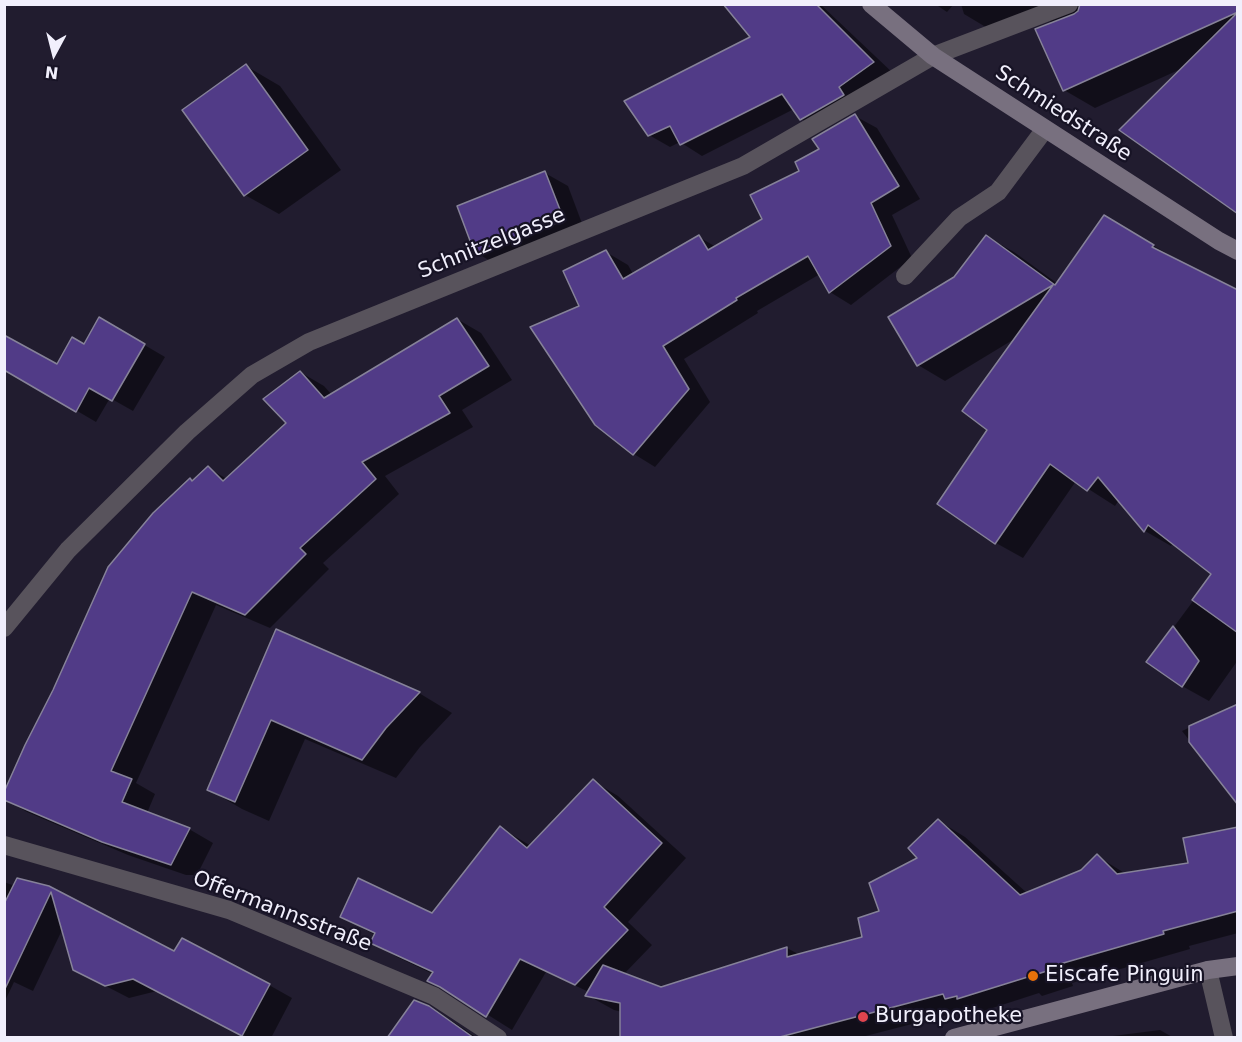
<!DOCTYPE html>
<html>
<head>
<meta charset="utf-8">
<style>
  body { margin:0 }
  #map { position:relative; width:1242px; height:1042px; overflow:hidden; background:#211c2f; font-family:"DejaVu Sans",sans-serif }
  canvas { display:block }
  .frame { position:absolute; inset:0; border:6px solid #f1effc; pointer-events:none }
  .north { position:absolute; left:24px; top:24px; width:60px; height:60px; -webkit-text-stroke:4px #171325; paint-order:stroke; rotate:187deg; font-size:16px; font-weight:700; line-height:24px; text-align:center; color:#f1effc }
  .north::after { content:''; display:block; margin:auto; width:21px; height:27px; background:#f1effc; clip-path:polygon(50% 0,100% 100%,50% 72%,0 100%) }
</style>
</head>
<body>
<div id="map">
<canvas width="1242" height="1042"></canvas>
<div class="frame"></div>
<div class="north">N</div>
</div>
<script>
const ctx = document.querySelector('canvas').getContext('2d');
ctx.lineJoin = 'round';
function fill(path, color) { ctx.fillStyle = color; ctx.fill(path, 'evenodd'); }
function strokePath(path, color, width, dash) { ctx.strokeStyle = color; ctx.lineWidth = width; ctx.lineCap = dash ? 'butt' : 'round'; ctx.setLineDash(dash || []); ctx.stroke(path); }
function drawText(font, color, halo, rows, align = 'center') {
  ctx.font = font + ' "DejaVu Sans",sans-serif'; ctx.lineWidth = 4.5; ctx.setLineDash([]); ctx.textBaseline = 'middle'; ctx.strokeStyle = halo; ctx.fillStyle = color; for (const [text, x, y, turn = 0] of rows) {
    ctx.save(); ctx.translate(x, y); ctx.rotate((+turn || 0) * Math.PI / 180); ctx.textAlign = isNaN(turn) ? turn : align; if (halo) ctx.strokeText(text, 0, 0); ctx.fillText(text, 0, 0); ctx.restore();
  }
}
fill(new Path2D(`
  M729 4H820L894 74 821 131 801 119 794 109 702 156 680 142 670 147 649 135 752 38Z
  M935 4H954L947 12Z
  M961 4H1238V212L1183 68 1095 108 1064 90 1053 23 1035 13 994 32 964 14Z
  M246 66 280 86 341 170 279 214 245 195Z
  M855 116 877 128 920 199 892 215 912 258 851 305 830 292 820 274 757 311 758 313 684 359 710 402 655 467 634 454 592 421 581 306 606 252 628 265 633 274 699 237 716 247 764 220 800 172Z
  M545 173 568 186 586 234 500 267 477 253Z
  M1104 217 1180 261 1238 292V660L1209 701 1182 686 1148 662 1213 574 1173 543 1171 546 1145 531 1119 500 1115 506 1076 481 1023 558 996 543 939 504 989 430 1016 338 945 381 918 365 955 279 987 237 1014 252 1058 284Z
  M100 319 165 357 133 411 110 398 96 422 4 368 57 366 85 346Z
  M457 319 481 333 512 380 462 410 473 427 385 476 399 494 323 563 329 569 270 628 216 605 136 783 155 794 147 813 189 829 213 843 197 875H186L128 855 27 812 4 799 193 482 208 468 227 479 288 424 300 372 324 386 332 395Z
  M277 631 419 693 452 713 420 747 396 778 305 739 269 821 242 809 208 789Z
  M1238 705V802L1182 731Z
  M593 781 618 796 686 858 628 922 652 945 624 974 661 988 787 948 800 955 864 938 920 859 939 821 965 837 1027 893 1082 871 1097 856 1126 874 1190 864 1238 829V933L1189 946 1190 949 1072 983 1073 986 1042 996 1039 993 974 1014 966 1010 858 1038H621L622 1012 614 1010 587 995 589 992 546 972 512 1030 458 996 433 974 397 957 372 942 375 935 342 917 433 915 501 828 531 846Z
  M4 882 15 886 49 887 175 954 269 985 292 998 271 1038H249L157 991 129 998 98 982 63 928 33 991 14 982 4 1003Z
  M428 1007 455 1023 477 1038H389Z
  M1160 1030 1174 1038H1097Z`), '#0007');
const building = new Path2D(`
  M723 4H816L874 62 839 87 844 95 800 120 782 94 680 145 670 126 648 136 624 101 750 37Z
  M1080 4H1238V12L1063 91 1035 29 1074 14 1078 11Z
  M1238 12V214L1119 130Z
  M246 64 308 150 244 196 182 110Z
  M855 114 899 186 871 203 891 246 829 293 808 256 736 298 737 300 663 346 689 389 633 455 595 425 530 327 579 306 563 271 606 250 623 279 699 235 708 250 762 219 750 195 799 171 795 162 819 149 812 139Z
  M545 171 564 220 475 254 457 206Z
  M1104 215 1154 245 1152 247 1238 290V633L1192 600 1211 574 1148 525 1144 532 1098 477 1087 491 1050 464 995 544 937 504 987 430 962 411 1053 285 917 366 888 317 954 277 986 235 1055 285Z
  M99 317 145 344 112 401 89 388 76 412 4 370V335L57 364 72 337 84 344Z
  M457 318 489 366 439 396 450 413 362 462 376 479 300 548 306 554 245 615 192 592 111 771 132 779 122 802 190 828 171 865 102 842 4 800V792L25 745 53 690 108 567 153 513 190 478 192 481 208 466 223 481 286 423 263 399 300 371 324 398Z
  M1173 626 1199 661 1182 687 1146 662Z
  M276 629 420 692 386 728 362 760 271 720 235 802 207 790Z
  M1238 704V805L1189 742V726Z
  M593 779 662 843 604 907 628 930 575 985 520 959 486 1017 440 987 427 981 433 972 370 943 375 933 340 917 358 878 432 913 500 826 527 848Z
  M938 819 1020 895 1081 870 1097 854 1117 874 1188 863 1183 838 1238 827V911L1163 931 1164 934 1046 968 1047 971 957 999V996L945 999 943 994 776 1038H620V1003L585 996 603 965 661 987 787 947V957L862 937 858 918 879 911 869 883 917 858 908 848Z
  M17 878 49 886 174 951 182 938 270 984 242 1036 133 979 105 986 73 970 51 892 4 991V904Z
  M414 1000 429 1006 474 1038H387Z`);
fill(building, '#513b87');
strokePath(building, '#868299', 1.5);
strokePath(new Path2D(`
  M905 276 959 218 998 192 1045 129`), '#58535c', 18);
strokePath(new Path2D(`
  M4 628 68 550 187 432 252 375 309 342 743 166 933 56 1069 4
  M4 845 229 910 434 996 498 1038
  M1208 970 1224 1038`), '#58535c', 18);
strokePath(new Path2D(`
  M871 4 933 56 1219 241 1238 251
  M954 1038 1208 970 1238 966`), '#78707f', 18);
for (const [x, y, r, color] of [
  [1033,976,6,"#e8710a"],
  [863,1017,6,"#e0444e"]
]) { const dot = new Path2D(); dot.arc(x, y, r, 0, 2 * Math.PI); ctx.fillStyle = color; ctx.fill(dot); strokePath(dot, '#171325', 2); }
drawText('21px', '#f1effc', '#171325', [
  ["Schmiedstraße",1063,114,33],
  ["Schnitzelgasse",492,244,-22],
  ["Offermannsstraße",282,912,21]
]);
drawText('21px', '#f1effc', '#171325', [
  ["Eiscafe Pinguin",1045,976],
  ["Burgapotheke",875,1017]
], 'left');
</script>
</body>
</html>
